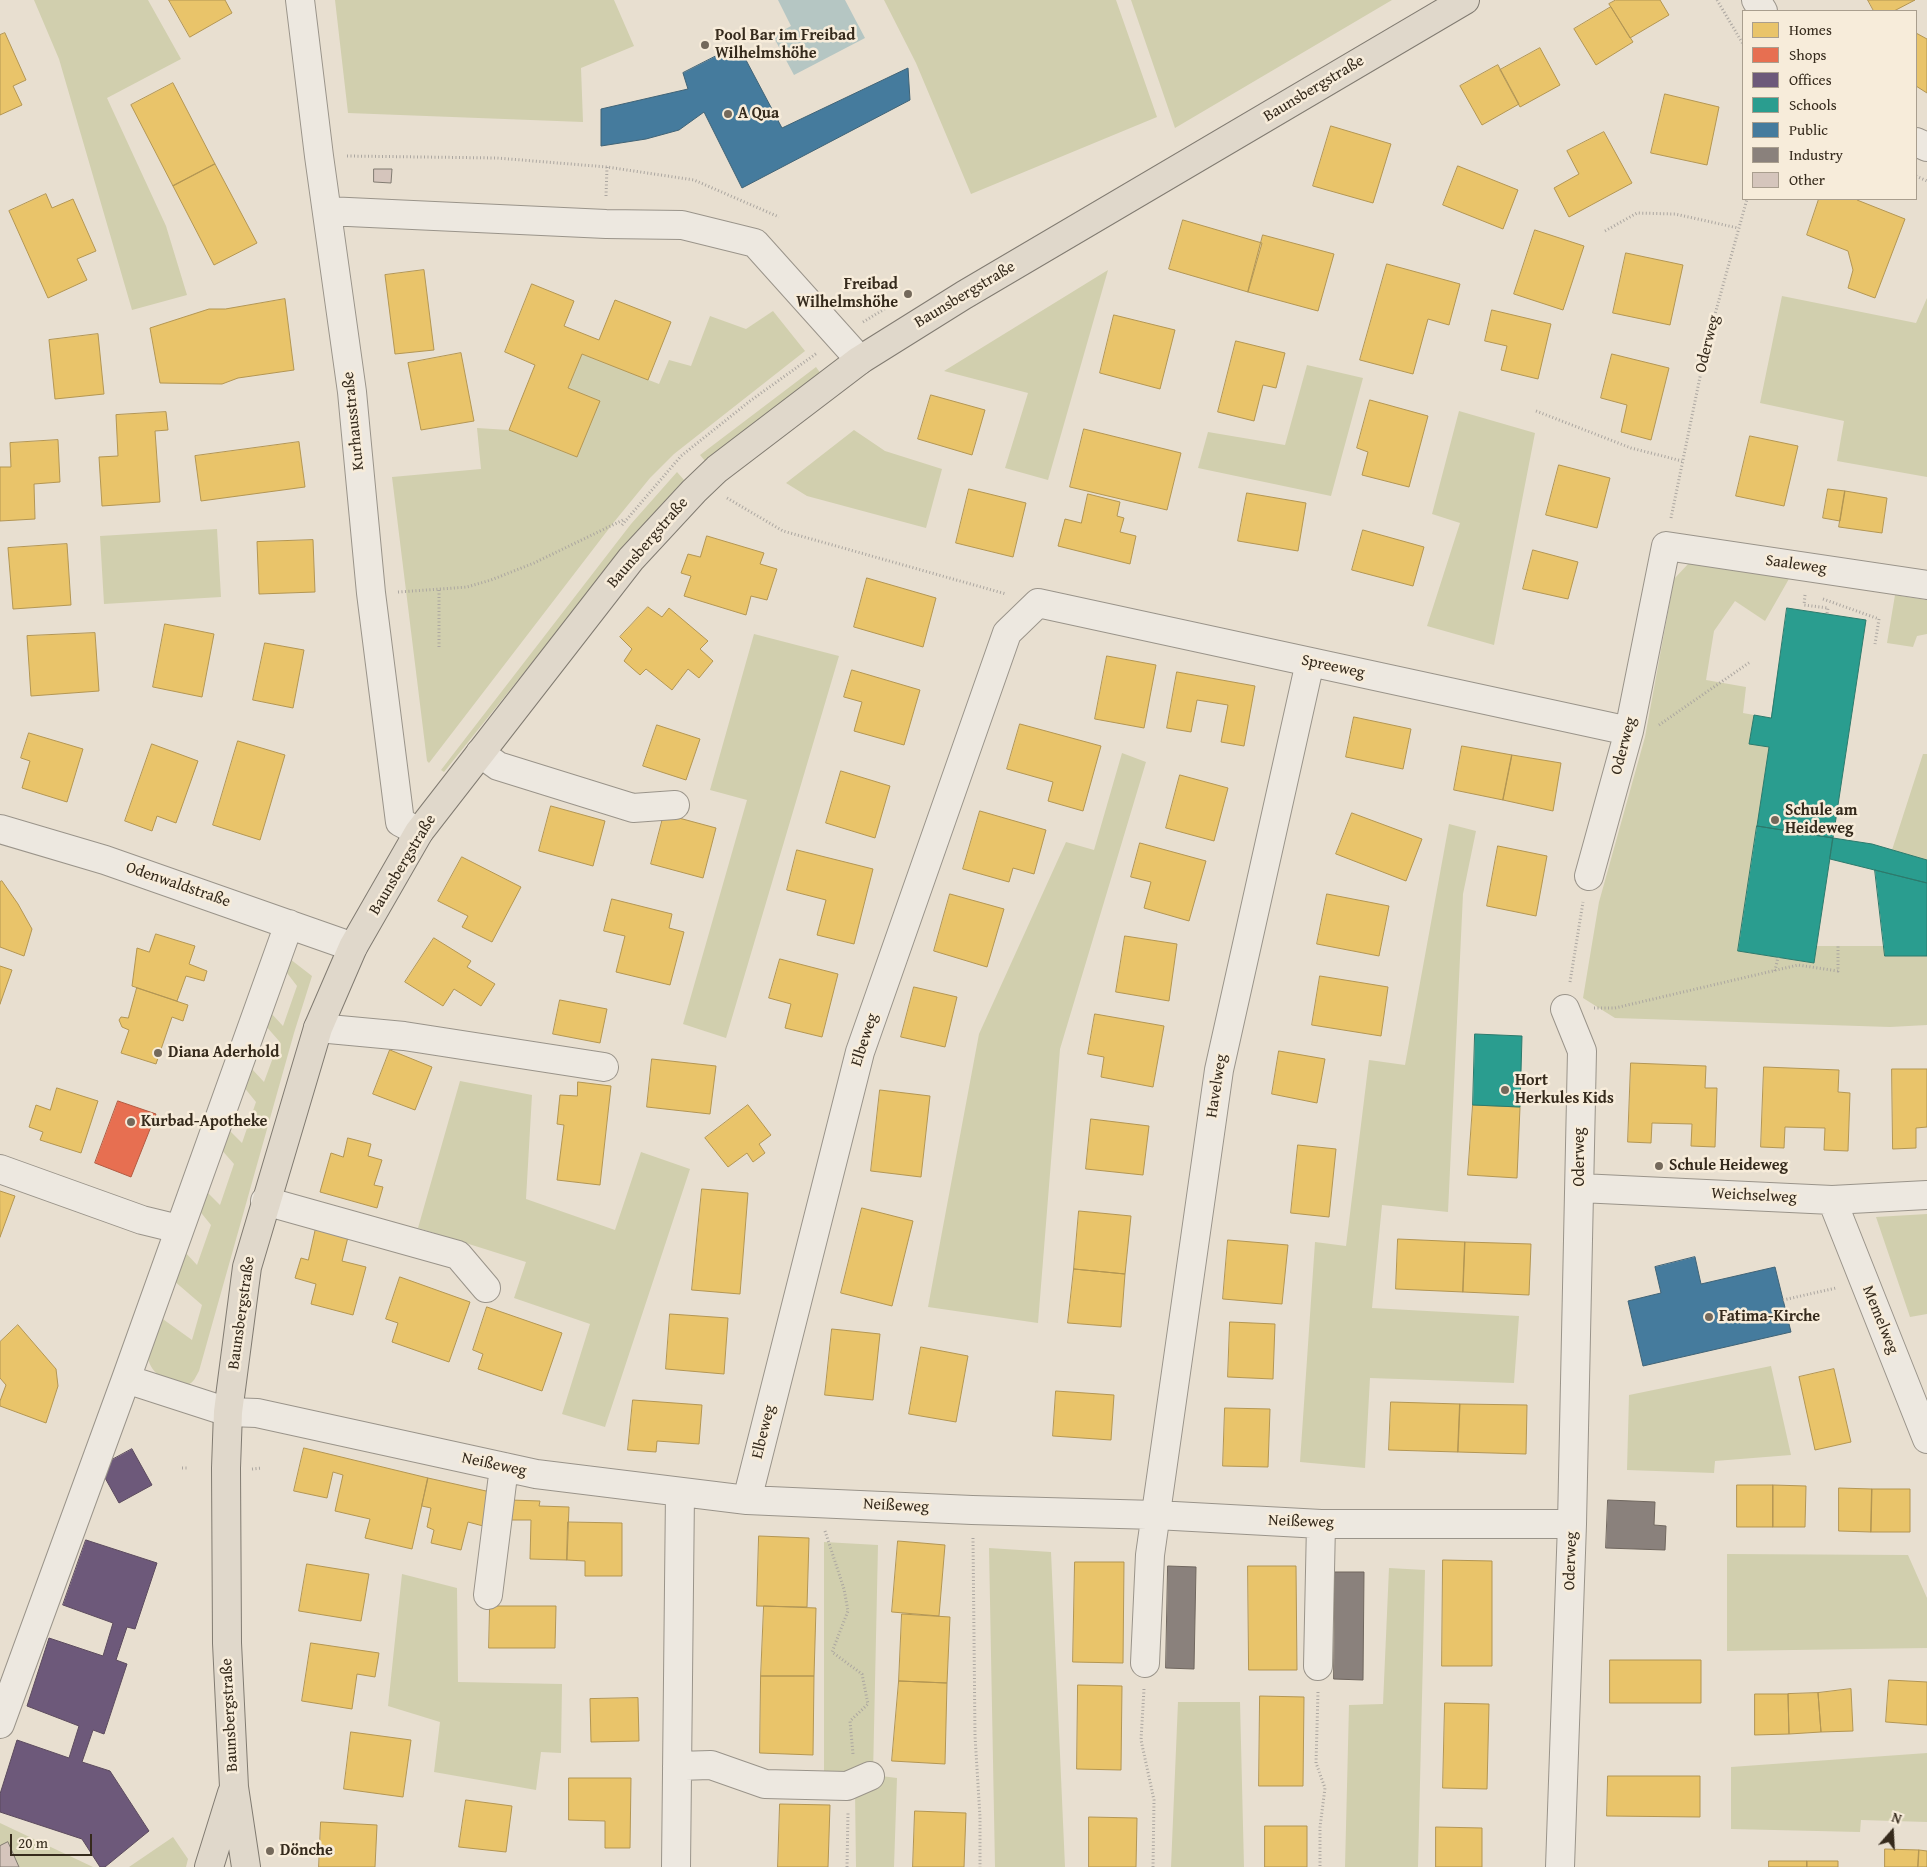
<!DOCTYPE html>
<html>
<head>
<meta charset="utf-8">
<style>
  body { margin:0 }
  #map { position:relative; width:1927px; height:1867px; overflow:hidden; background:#e8dfd0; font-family:"Gentium Book Plus",serif }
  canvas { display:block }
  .legend { position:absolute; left:1742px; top:10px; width:175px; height:190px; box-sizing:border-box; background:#f7ecda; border:1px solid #a99e8e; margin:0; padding:6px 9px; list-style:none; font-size:15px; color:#352a1c }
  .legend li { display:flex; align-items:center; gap:10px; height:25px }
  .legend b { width:25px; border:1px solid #a99e8e }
  .north { position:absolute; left:1867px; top:1807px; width:50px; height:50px; -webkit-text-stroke:4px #f7ecda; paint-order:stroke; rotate:19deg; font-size:14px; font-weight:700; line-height:20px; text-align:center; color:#352a1c }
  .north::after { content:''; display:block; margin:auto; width:18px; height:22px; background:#352a1c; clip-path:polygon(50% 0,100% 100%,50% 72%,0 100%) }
  .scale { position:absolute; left:10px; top:1834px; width:82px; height:22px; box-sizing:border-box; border:2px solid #352a1c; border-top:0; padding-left:6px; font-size:15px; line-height:18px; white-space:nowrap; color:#352a1c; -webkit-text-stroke:4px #f7ecda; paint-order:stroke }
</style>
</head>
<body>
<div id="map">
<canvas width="1927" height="1867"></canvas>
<ul class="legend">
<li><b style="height:14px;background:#e9c46a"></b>Homes</li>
<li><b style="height:14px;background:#e76f51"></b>Shops</li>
<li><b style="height:14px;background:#6d597a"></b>Offices</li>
<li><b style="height:14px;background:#2a9d8f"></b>Schools</li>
<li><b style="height:14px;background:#457b9d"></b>Public</li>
<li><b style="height:14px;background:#8a817c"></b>Industry</li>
<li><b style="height:14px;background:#d5c5bc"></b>Other</li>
</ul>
<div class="north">N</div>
<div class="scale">20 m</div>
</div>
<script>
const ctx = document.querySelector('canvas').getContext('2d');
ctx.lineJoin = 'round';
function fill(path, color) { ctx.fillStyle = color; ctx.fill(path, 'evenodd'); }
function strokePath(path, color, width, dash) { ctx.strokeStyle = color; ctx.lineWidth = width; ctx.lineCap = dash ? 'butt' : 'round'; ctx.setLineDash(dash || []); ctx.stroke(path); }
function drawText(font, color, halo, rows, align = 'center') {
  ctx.font = font + ' "Gentium Book Plus",serif'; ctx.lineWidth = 5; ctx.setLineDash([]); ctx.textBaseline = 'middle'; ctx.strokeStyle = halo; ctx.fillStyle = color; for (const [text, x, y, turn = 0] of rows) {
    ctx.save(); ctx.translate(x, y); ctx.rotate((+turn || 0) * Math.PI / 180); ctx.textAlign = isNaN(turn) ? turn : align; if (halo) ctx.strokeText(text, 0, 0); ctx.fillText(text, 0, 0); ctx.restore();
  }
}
fill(new Path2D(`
  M34 0H148L181 59 107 98 166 226 187 295 132 310 59 59Z
  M335 0H614L634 46 581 68 583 122 348 113Z
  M884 0H1116L1157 117 971 194 916 63Z
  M1131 0H1392L1175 128Z
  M1108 270 1048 480 1005 468 1028 393 944 371Z
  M1782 296 1916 323 1927 298V477L1837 461 1844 421 1760 403Z
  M773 311 805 351 674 454 650 478 614 522 429 763 427 761 392 477 481 469 477 428 509 430 577 457 599 401 568 388 582 354 659 384 669 360 691 366 710 316 746 329Z
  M1307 365 1363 378 1331 496 1198 468 1208 432 1285 445Z
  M816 367 821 374 705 461 700 455Z
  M1459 411 1535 433 1494 645 1427 626 1460 523 1432 514Z
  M854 430 885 451 942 469 926 528 807 496 786 483Z
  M677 472 684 480 637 532 444 772 441 770 631 524Z
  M217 529 221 597 104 604 100 536Z
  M1689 563 1790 577 1765 621 1735 601 1714 631 1706 680 1746 687 1743 713 1754 715 1749 744 1769 747 1738 951 1814 963 1817 946H1884L1886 956H1927V1025L1890 1027 1615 1018 1583 998 1599 902 1645 737 1674 579Z
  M1895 595 1927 600V634L1917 636 1913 647 1887 643Z
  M754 634 839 656 726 1038 683 1024 747 800 710 790Z
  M1122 753 1146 762 1060 1049 1038 1323 928 1307 979 1034 1066 842 1094 850Z
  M1923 754H1927V860L1892 850Z
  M1449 824 1476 831 1463 894 1448 1212 1382 1205 1372 1308 1519 1316 1514 1383 1370 1378 1365 1468 1300 1462 1315 1242 1346 1246 1369 1060 1405 1065Z
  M290 959 312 976 294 1033 199 1371C196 1376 194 1383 187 1385 172 1388 147 1372 148 1355 150 1343 157 1329 160 1317L192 1340 202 1305 173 1280 184 1251 197 1265 211 1225 198 1209 206 1191 220 1205 234 1164 220 1148 228 1129 242 1143 256 1102 243 1086 251 1068 264 1082 279 1041 265 1025 270 1012 283 1026 297 986 284 969Z
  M460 1081 532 1095 526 1199 615 1230 641 1152 690 1169 605 1427 562 1414 590 1324 514 1298 526 1262 418 1228Z
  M1927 1214V1314L1910 1317 1876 1217Z
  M1771 1366 1791 1455 1715 1461 1714 1473 1627 1470 1629 1395Z
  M824 1542 878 1545 873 1775 897 1778 894 1867H856L855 1790 824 1777Z
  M989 1548 1051 1552 1065 1867H995Z
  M1727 1554 1908 1555 1927 1598V1648L1727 1651Z
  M1389 1568 1425 1570 1418 1867H1345L1349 1705 1383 1704Z
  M402 1574 457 1588 458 1682 562 1684 561 1753 541 1752 536 1790 434 1772 440 1722 388 1706Z
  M1178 1702H1240L1244 1867H1171Z
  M1927 1753V1822L1861 1820 1860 1832 1731 1829V1767Z
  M0 1823 93 1867H0Z
  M173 1837 188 1859 186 1867H129Z`), '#d1cfae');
fill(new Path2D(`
  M778 0H845L865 38 794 75 773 36 791 26Z`), '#b5c6c3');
const homes = new Path2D(`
  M169 0H225L232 13 190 37Z
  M1616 0H1660L1669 15 1630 38 1609 4Z
  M1868 0H1915L1894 11H1874Z
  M1611 7 1633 42 1596 65 1574 29Z
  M5 33 26 80 13 86 22 105 0 115V35Z
  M1916 33 1927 39V93L1916 86Z
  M1540 48 1560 85 1520 107 1500 70Z
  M1498 65 1519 104 1482 125 1460 86Z
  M173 83 215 164 173 186 131 105Z
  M1665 94 1719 107 1707 165 1651 153Z
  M1331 126 1391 144 1373 203 1313 186Z
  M1604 132 1632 183 1569 217 1554 188 1579 174 1567 151Z
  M215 164 257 243 214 265 173 186Z
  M1458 166 1518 190 1503 229 1443 205Z
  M46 194 52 208 73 199 96 251 77 259 87 280 48 298 9 211Z
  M1819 199H1857V200L1905 219 1875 298 1848 288 1853 270 1848 251 1807 235Z
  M1183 220 1262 243 1248 292 1169 269Z
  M1535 230 1584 246 1563 310 1514 294Z
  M1263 235 1334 254 1318 311 1248 292Z
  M1626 253 1683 265 1670 325 1613 313Z
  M1387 264 1460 284 1449 325 1428 319 1413 374 1360 360Z
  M424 270 434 350 395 354 385 275Z
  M532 284 574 301 564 326 599 340 615 300 671 322 648 380 582 354 568 388 600 401 577 457 509 430 535 365 505 352Z
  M285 299 294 370 238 378 222 384 160 383 150 328 209 309H225Z
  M1492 310 1551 324 1538 379 1501 370 1507 346 1485 341Z
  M1114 315 1175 330 1160 389 1100 373Z
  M98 334 104 394 55 399 49 340Z
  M1236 341 1285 353 1276 388 1263 385 1254 421 1218 412Z
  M461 353 474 421 421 430 408 363Z
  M1612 354 1669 368 1651 440 1621 432 1627 405 1601 398Z
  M931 395 985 410 972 455 918 439Z
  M1370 400 1428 416 1409 487 1362 475 1368 452 1357 448Z
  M166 412 168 430 155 431 160 502 102 506 99 457 118 456 116 415Z
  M1084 429 1181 453 1167 510 1070 487Z
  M1750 436 1798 446 1784 506 1736 496Z
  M58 440 60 482 34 484 35 519 0 521V467H11L10 443Z
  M299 442 305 487 201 501 195 456Z
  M1559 465 1610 478 1597 528 1546 515Z
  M969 489 1026 503 1013 557 956 543Z
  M1828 489 1845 491 1840 521 1823 518Z
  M1845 491 1887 498 1882 533 1839 527Z
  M1247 493 1306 503 1298 551 1238 541Z
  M1088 494 1120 502 1117 516 1124 518 1120 532 1136 536 1130 564 1058 546 1065 519 1081 523Z
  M1363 530 1424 547 1413 586 1352 570Z
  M707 536 764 553 760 564 777 569 767 600 751 596 746 615 684 596 691 576 681 573 688 554 700 557Z
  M313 540 315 592 259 594 257 542Z
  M67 544 71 605 13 609 8 548Z
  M1533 550 1578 562 1568 599 1523 589Z
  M867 578 936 598 923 647 854 627Z
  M648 607 662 617 669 608 708 641 700 649 713 661 699 678 688 669 672 690 646 669 640 675 624 661 632 649 620 637Z
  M165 624 214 634 202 697 153 687Z
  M95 633 99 691 31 696 27 636Z
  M265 643 304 650 293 708 253 700Z
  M1107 656 1156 665 1144 728 1095 719Z
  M852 670 920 690 904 745 854 731 862 702 844 697Z
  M1177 672 1255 686 1244 746 1221 742 1228 705 1197 700 1191 732 1167 728Z
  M1354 717 1411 729 1403 769 1346 757Z
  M1020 724 1101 746 1083 811 1048 801 1053 782 1007 769Z
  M657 725 700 739 686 780 643 766Z
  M29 733 83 749 67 802 22 788 30 761 21 758Z
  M238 741 285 755 260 840 213 825Z
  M152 744 198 761 176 823 157 816 152 831 125 821Z
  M1462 746 1512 755 1503 800 1454 790Z
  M1512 755 1561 763 1553 811 1503 800Z
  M841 771 890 786 875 838 826 823Z
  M1180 775 1228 788 1214 841 1166 828Z
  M551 806 605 821 593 866 539 851Z
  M980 811 1046 830 1034 874 1013 868 1009 882 963 869Z
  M1352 813 1422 839 1406 881 1336 854Z
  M664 814 716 828 703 878 651 864Z
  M1140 843 1206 861 1189 921 1144 908 1151 882 1131 877Z
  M1498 846 1547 856 1536 916 1487 906Z
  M797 850 873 869 854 944 817 935 826 900 787 890Z
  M462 857 521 887 492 942 462 927 468 916 438 901Z
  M2 881 18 904 32 929 24 956 0 947V882Z
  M950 894 1004 909 987 967 934 951Z
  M1327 894 1389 906 1379 956 1317 944Z
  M612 899 672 914 669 928 684 932 670 985 616 972 625 936 604 931Z
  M156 934 195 946 189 964 207 971 204 981 186 976 177 1001 132 986 137 948 149 952Z
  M1125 936 1177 944 1169 1001 1116 992Z
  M434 938 471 961 467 967 495 984 481 1006 454 989 443 1006 405 982Z
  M780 959 838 974 822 1037 785 1028 791 1004 769 998Z
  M0 966 12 970 0 1004Z
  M1320 976 1388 987 1381 1036 1312 1025Z
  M914 987 957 997 945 1047 901 1037Z
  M137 988 188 1005 183 1021 172 1017 156 1064 121 1053 129 1030 122 1027 119 1020 121 1017 128 1018Z
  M560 1000 607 1009 600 1043 553 1034Z
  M1095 1014 1164 1026 1153 1087 1101 1077 1104 1057 1088 1054Z
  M390 1050 432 1067 415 1110 373 1094Z
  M1279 1051 1325 1059 1317 1103 1272 1094Z
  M652 1059 716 1066 710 1114 647 1107Z
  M1631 1063 1706 1066 1705 1088H1717L1715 1147 1691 1146 1692 1124 1652 1123 1651 1143 1628 1142Z
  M1764 1067 1839 1070 1838 1092 1850 1093 1848 1151 1824 1150 1825 1128 1785 1127 1784 1148 1761 1147Z
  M1892 1069H1927V1127L1916 1128V1148L1893 1149Z
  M578 1082 611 1086 600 1185 557 1180 564 1125 557 1124 560 1095 577 1096Z
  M57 1088 98 1101 81 1153 40 1140 43 1132 29 1127 36 1105 50 1110Z
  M880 1090 930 1096 921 1177 871 1171Z
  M748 1105 771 1135 759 1144 765 1153 753 1162 747 1153 728 1167 705 1138Z
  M1473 1105 1520 1107 1517 1178 1468 1175Z
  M1091 1119 1149 1126 1143 1175 1086 1169Z
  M348 1138 371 1144 368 1156 382 1160 374 1185 383 1187 377 1208 320 1192 331 1153 343 1157Z
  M1298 1145 1336 1149 1329 1217 1291 1213Z
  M702 1189 748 1193 740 1294 692 1290Z
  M0 1191 15 1196 0 1237Z
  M862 1208 913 1221 892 1306 841 1293Z
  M1079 1211 1131 1216 1125 1274 1074 1269Z
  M316 1228 348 1237 342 1261 366 1267 353 1315 311 1304 316 1284 295 1278 301 1258 308 1260Z
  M1398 1239 1465 1242 1463 1292 1396 1289Z
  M1228 1240 1288 1245 1282 1304 1223 1299Z
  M1465 1242 1531 1244 1529 1295 1463 1292Z
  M1074 1269 1125 1274 1121 1327 1068 1323Z
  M400 1277 470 1302 449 1362 392 1342 398 1323 386 1319Z
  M487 1307 562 1333 542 1391 478 1369 483 1354 473 1350Z
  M670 1314 728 1318 724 1374 666 1369Z
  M1230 1322 1275 1324 1273 1379 1228 1377Z
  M18 1325 56 1369 58 1386 46 1423 0 1406V1401L6 1385 0 1378V1342Z
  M832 1329 880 1334 873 1400 825 1395Z
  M921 1347 968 1356 956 1422 909 1414Z
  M1834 1369 1851 1442 1815 1450 1799 1377Z
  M1056 1391 1114 1395 1111 1440 1053 1436Z
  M633 1400 702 1405 699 1444 657 1441 656 1452 628 1450Z
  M1391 1402 1460 1404 1458 1452 1389 1450Z
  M1460 1404 1527 1405 1526 1454 1458 1452Z
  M1225 1408 1270 1409 1268 1467 1223 1466Z
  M304 1448 428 1478 412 1549 365 1538 370 1519 335 1511 343 1475 333 1472 327 1498 294 1491Z
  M428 1478 495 1493 487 1527 468 1522 461 1550 431 1543 434 1530 427 1527 431 1508 422 1506Z
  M1737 1485H1773V1527H1737Z
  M1773 1485 1806 1486 1805 1527H1773Z
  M1839 1488 1872 1489 1871 1532 1839 1531Z
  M1872 1489H1910V1532H1871Z
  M510 1500 540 1501 539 1506 569 1507 567 1560 530 1559 531 1520H509Z
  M568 1522 622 1523V1576H585V1561L567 1560Z
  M759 1536 809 1538 807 1607 757 1606Z
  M898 1541 945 1545 939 1616 892 1612Z
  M1443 1560 1492 1561V1666H1442Z
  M1075 1562H1124L1123 1663 1073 1662Z
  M307 1564 369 1574 361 1621 299 1611Z
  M1248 1566H1296L1297 1670H1249Z
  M490 1606H556L555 1648H489Z
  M764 1606 816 1608 814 1676H761Z
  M902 1614 950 1617 947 1683 899 1681Z
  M311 1643 379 1653 375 1677 357 1674 352 1709 302 1701Z
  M1610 1660H1701V1703H1610Z
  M761 1676H814L813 1755 760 1753Z
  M1889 1680 1927 1682V1725L1886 1722Z
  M899 1681 947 1683 945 1764 892 1761Z
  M1078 1685 1122 1686 1121 1770 1077 1769Z
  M1851 1689 1853 1731 1821 1732 1818 1693Z
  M1818 1693 1821 1732 1789 1734 1788 1694Z
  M1755 1694H1788L1789 1734 1755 1735Z
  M1260 1696 1304 1697 1303 1786H1259Z
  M638 1698 639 1741 591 1742 590 1699Z
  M1445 1703 1489 1704 1487 1789 1443 1788Z
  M351 1732 411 1740 403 1797 344 1789Z
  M1608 1776H1700V1817L1607 1816Z
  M569 1778H631L630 1848H605V1821L569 1820Z
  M466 1800 512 1806 506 1852 459 1847Z
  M780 1804 830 1805 828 1867H778Z
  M915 1811 966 1813 964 1867H913Z
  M1089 1817 1137 1818 1136 1867H1089Z
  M321 1822 377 1825 375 1867H319Z
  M1265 1826H1307V1867H1265Z
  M1436 1827 1482 1828V1867H1436Z
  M1885 1849 1919 1850 1918 1867H1885Z
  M1919 1850 1927 1851V1867H1918Z
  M1769 1861H1807V1867H1769Z
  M1807 1861H1838V1867H1807Z`);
fill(homes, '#e9c46a');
strokePath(homes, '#b39653', 1);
const shops = new Path2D(`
  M118 1101 156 1114 131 1177 95 1163Z`);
fill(shops, '#e76f51');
strokePath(shops, '#b25a41', 1);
const offices = new Path2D(`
  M132 1449 152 1485 119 1503 99 1467Z
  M86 1540 157 1563 135 1629 127 1627 116 1660 127 1664 104 1734 93 1730 82 1762 110 1771 149 1831 105 1867H100L82 1839 0 1812V1794L17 1740 69 1758 79 1726 27 1706 49 1638 103 1656 113 1623 63 1605Z`);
fill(offices, '#6d597a');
strokePath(offices, '#5c4b5e', 1);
const schools = new Path2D(`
  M1787 608 1866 620 1833 838 1757 826 1769 747 1749 744 1754 715 1771 718Z
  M1757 826 1833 838 1814 963 1738 951Z
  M1833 838 1872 844 1927 860V883L1830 859Z
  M1875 870 1927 883V956H1885Z
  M1475 1034 1522 1036 1520 1107 1473 1105Z`);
fill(schools, '#2a9d8f');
strokePath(schools, '#2d7a6c', 1);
const public = new Path2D(`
  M738 45 782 128 908 68 910 100 742 188 704 112 679 130 646 139 601 146V109L688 89 683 73Z
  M1695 1257 1701 1284 1775 1267 1791 1332 1643 1366 1628 1301 1661 1293 1655 1267Z`);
fill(public, '#457b9d');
strokePath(public, '#406376', 1);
const industry = new Path2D(`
  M1608 1500 1655 1502 1654 1525 1666 1526 1665 1550 1606 1548Z
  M1168 1566 1196 1567 1194 1669 1166 1668Z
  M1335 1572H1364L1363 1680 1334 1679Z`);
fill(industry, '#8a817c');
strokePath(industry, '#70675f', 1);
const building = new Path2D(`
  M374 169H392L391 183 374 182Z
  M8 1842 19 1867H0V1846Z`);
fill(building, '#d5c5bc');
strokePath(building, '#817b71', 1);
const minor = new Path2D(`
  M300 0 319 156 352 392 371 593 400 822 419 832
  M1756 0 1763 11
  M1916 142 1927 147
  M327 211 606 224 682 225 755 243 860 360
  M480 753 498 766 633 808 675 805
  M0 829 105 860 353 947
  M1589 876 1629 731 1666 546 1927 585
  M318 1028 404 1036 604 1067
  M0 1169 142 1220 179 1229
  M1580 1188 1832 1200 1927 1195
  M1832 1200 1927 1439
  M265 1201 458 1255 486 1288
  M126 1379 228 1412 257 1413 536 1474 747 1500 972 1510 1156 1515 1321 1524H1572
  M747 1500 860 1052 1007 633 1038 603 1629 731
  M488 1595 504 1467
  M1145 1663 1150 1555 1219 1070 1310 662
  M1318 1666 1321 1524
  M0 1724 126 1379 289 924
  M677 1766 711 1765 765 1784 847 1786 870 1776
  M676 1867 680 1492
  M1560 1867 1572 1524 1582 1051 1565 1009`);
const major = new Path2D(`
  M209 1867 232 1793
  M246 1867 234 1787 227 1643 226 1468 228 1412 247 1267 318 1028 353 947 419 832 631 559 694 491 717 469 860 360 964 295 1465 0`);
strokePath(minor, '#9a948a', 30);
strokePath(major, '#817b71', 30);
strokePath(new Path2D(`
  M1717 0 1743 44
  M347 156 497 158 607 167 694 180 779 217
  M1916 176 1927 181
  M606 196 607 167
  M1605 231 1637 213 1675 214 1738 228
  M863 322 896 302
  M1536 411 1631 448 1682 461
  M727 498 783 531 1006 594
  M1671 518 1707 343 1747 199
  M622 525 681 456 750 401 817 353
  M439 590V647
  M398 592 467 587 491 580 534 563 625 519
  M1805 595 1804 605 1828 608 1827 614
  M1823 599 1879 619 1875 644
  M1659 725 1750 662
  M1775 971 1778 957
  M1570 982 1583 902
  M1594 1008H1615L1798 965 1838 971V946
  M1783 1300 1836 1288
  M182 1468H189
  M252 1469 262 1468
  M825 1531 844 1589 848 1611 832 1652 862 1674 868 1704 850 1721 853 1754
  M973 1538 975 1736 980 1817V1867
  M1144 1689 1141 1740 1154 1800 1153 1867
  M1318 1692 1316 1763 1325 1788 1320 1827V1867
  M847 1867 848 1813`), '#aba6a0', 3, [1, 2.5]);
strokePath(minor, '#ede8e0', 28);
strokePath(major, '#e0d8cb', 28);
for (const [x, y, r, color] of [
  [705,45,5,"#74695b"],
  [728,114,5,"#74695b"],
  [908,294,5,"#74695b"],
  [1775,820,5,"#74695b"],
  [158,1053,5,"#74695b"],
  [1505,1090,5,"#74695b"],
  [131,1122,5,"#74695b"],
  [1659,1166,5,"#74695b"],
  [1709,1317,5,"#74695b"],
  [270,1851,5,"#74695b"]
]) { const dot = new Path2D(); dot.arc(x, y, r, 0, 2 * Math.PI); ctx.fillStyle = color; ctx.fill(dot); strokePath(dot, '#f7ecda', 2); }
drawText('bold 16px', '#352a1c', '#f7ecda', [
  ["Pool Bar im Freibad",715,36],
  ["Wilhelmshöhe",715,54],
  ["A Qua",738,114],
  ["Freibad",898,285,"right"],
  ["Wilhelmshöhe",898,303,"right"],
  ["Schule am",1785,811],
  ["Heideweg",1785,829],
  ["Diana Aderhold",168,1053],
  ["Hort",1515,1081],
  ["Herkules Kids",1515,1099],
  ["Kurbad-Apotheke",141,1122],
  ["Schule Heideweg",1669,1166],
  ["Fatima-Kirche",1719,1317],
  ["Dönche",280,1851]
], 'left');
drawText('16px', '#352a1c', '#f7ecda', [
  ["Baunsbergstraße",1314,89,-31],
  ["Baunsbergstraße",965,295,-31],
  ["Oderweg",1708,344,-76],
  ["Kurhausstraße",354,421,-96],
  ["Baunsbergstraße",648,543,-49],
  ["Saaleweg",1796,565,8],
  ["Spreeweg",1333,667,12],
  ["Oderweg",1624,746,-75],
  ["Baunsbergstraße",403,865,-59],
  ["Odenwaldstraße",178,885,19],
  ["Elbeweg",865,1040,-72],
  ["Havelweg",1217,1086,-81],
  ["Oderweg",1580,1157,-90],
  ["Weichselweg",1754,1196,3],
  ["Baunsbergstraße",242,1313,-82],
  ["Memelweg",1880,1320,68],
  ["Elbeweg",764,1432,-76],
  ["Neißeweg",494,1465,12],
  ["Neißeweg",896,1506,3],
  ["Neißeweg",1301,1522,2],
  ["Oderweg",1571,1561,-88],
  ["Baunsbergstraße",230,1715,-93]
]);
</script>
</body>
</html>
